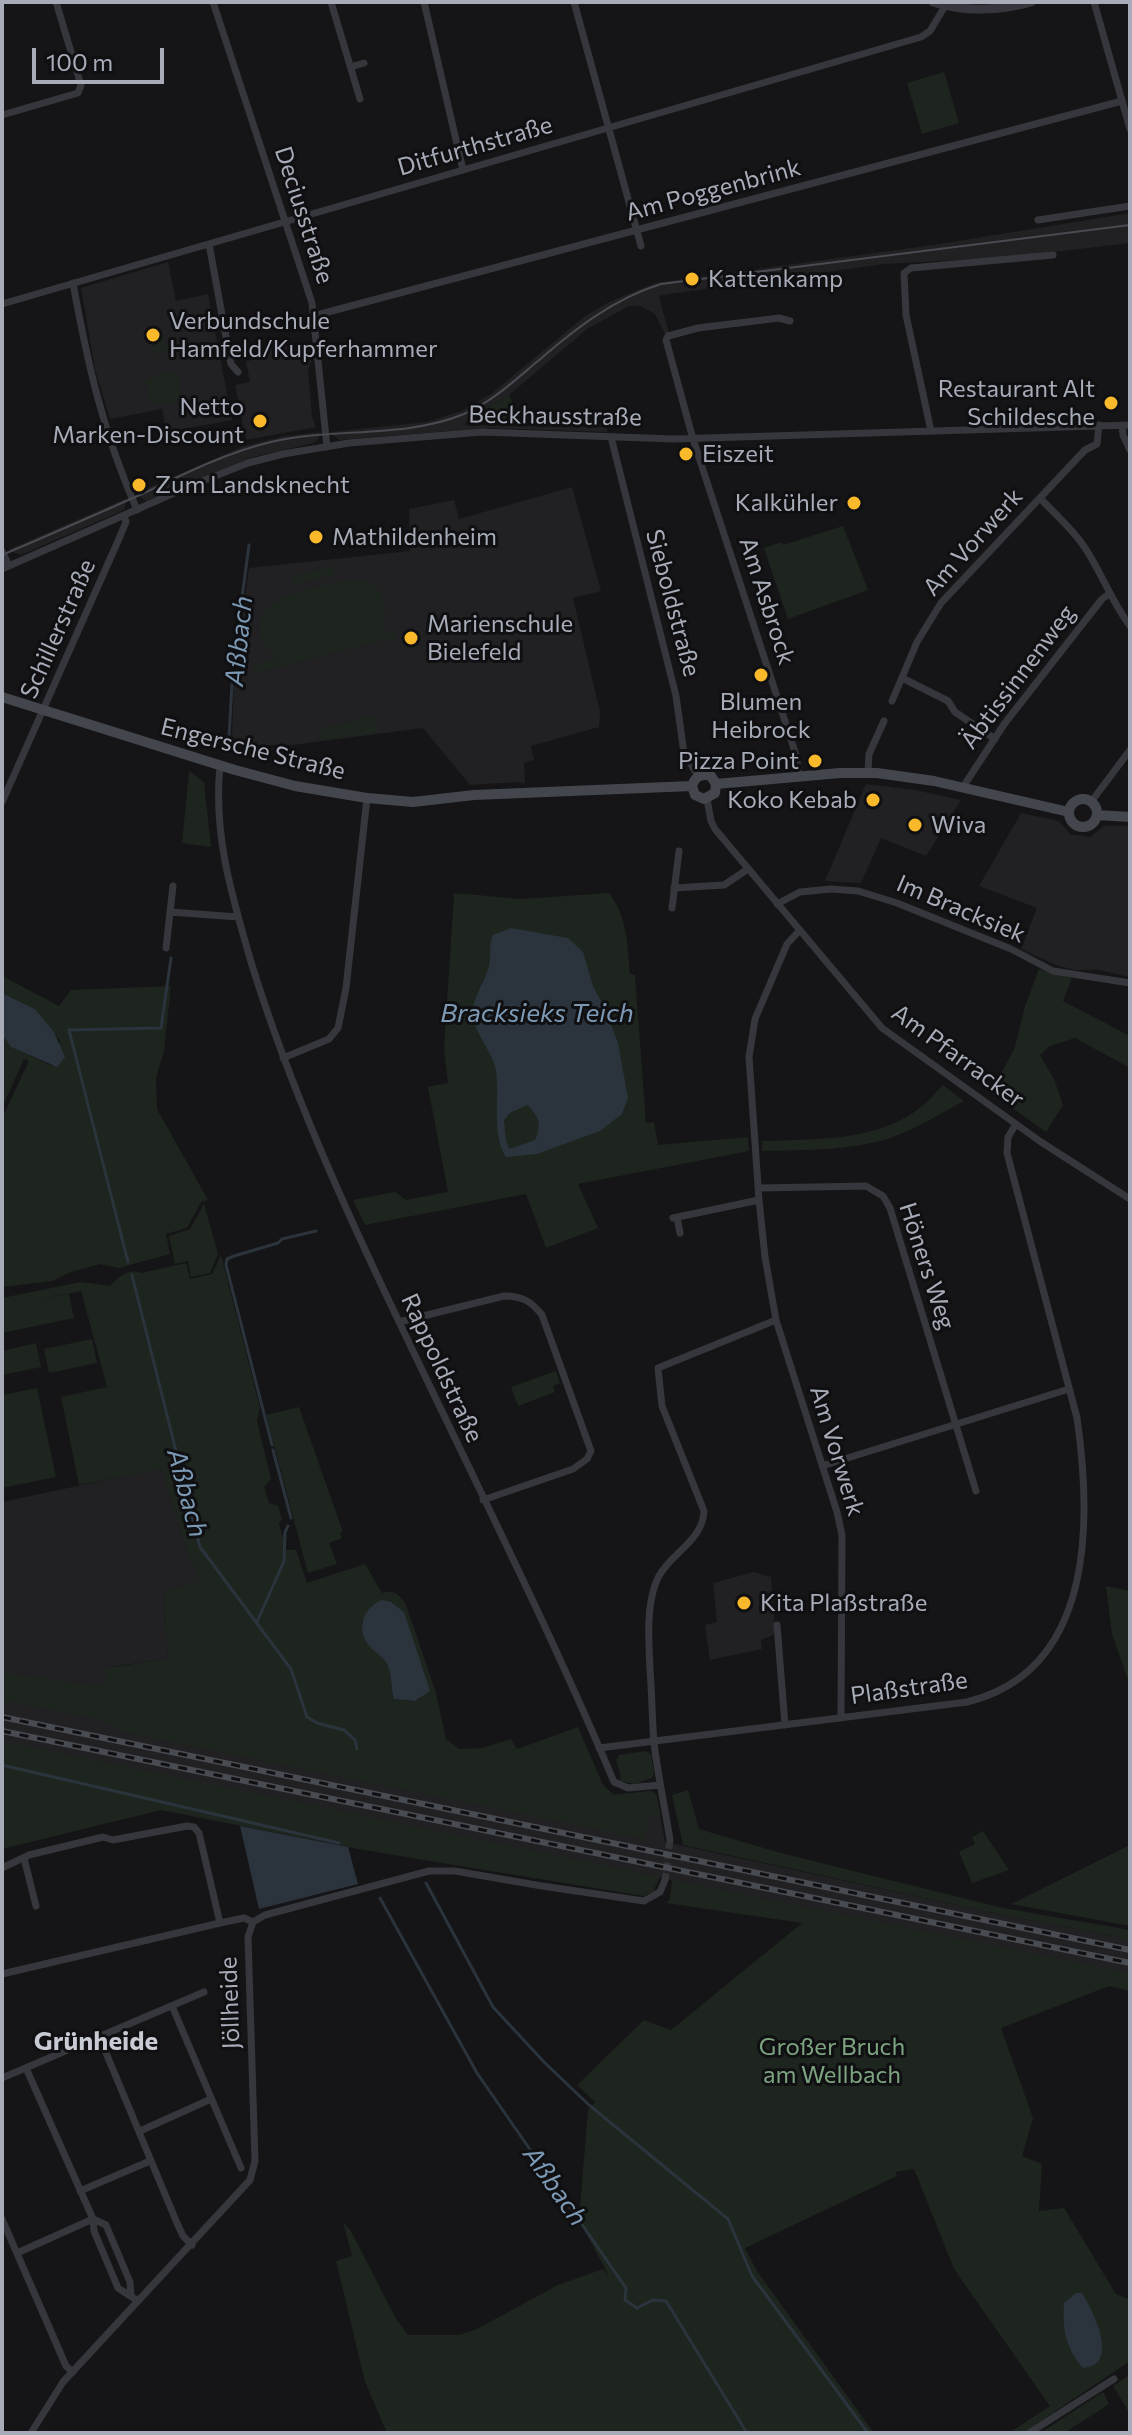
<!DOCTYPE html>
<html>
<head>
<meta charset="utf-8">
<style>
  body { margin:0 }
  #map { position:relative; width:1132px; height:2435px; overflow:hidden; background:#151517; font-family:Commissioner,sans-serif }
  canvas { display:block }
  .frame { position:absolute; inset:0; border:4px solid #a7acb8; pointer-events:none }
  .scale { position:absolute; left:32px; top:48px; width:132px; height:36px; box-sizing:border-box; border:4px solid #a7acb8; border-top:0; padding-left:10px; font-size:24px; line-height:28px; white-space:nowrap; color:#a7acb8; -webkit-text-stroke:6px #101012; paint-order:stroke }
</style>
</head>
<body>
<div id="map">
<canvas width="1132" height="2435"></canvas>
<div class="frame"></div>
<div class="scale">100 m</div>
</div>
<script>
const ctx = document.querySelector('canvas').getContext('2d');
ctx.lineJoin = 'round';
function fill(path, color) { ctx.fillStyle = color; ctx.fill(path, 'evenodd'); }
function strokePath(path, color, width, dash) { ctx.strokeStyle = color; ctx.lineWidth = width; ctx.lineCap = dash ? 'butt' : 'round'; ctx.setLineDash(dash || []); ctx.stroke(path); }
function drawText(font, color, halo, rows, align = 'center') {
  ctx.font = font + ' Commissioner,sans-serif'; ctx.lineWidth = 6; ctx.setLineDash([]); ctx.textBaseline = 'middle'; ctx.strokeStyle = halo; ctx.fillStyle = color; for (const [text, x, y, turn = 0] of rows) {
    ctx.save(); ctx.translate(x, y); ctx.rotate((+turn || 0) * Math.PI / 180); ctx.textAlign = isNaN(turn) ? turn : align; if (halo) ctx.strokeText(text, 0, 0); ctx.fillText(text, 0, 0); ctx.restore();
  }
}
fill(new Path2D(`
  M1130 213V243L1011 257 884 264 662 295 659 297 669 333 665 334 655 314 641 306H629L587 329 509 395 469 418 465 425 607 427V432L485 428 339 440 330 432 427 422 461 411 491 394 585 316 609 302 655 283 940 244Z
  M168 262 176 301 208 294 232 420 166 432 162 409 110 419 95 369 81 288Z
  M310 343 311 362 308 370 312 416 316 427 246 440 235 385 250 382 246 361 260 359V350Z
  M321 432 319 438 314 443 253 457 146 501 136 493 244 446 285 436Z
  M572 487 601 591 573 598 600 712 599 727 531 746 534 760 524 763 525 784 517 782 470 785 423 728 292 745H238L232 736 234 679 249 568 410 551 409 509 454 500 459 519Z
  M127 498 124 510 21 555 8 550Z
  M866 784 915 790 961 800 926 856 881 838 861 883 825 881Z
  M1021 813 1059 821 1070 834 1090 837 1104 826H1130V977L1099 970H1074L1056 965 1021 949 1037 908 979 886Z
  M162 1468 186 1548 202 1582 164 1592 168 1659 109 1667 602 1796 651 1791 656 1794 665 1842 1012 1917 1130 1939V1986L1004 1951 670 1900 672 1881 660 1877 644 1896 441 1863 348 1847 2 1768V1502Z
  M754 1572 771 1577 775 1629 773 1635 761 1640 762 1649 710 1660 705 1625 717 1622 713 1583Z`), '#212124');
fill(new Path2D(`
  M944 72 959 123 922 134 907 83Z
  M160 325 168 350 154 354 147 329Z
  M177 371 182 401 152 404 145 379Z
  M509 395 520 419 467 421 469 418Z
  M843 526 868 590 788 619 764 548 781 542 783 545Z
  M333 566 335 574 294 585 291 577Z
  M352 580C387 580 388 606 383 632L394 630 396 637 255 673 254 665 277 659C274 654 269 649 265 644 238 596 324 586 352 580Z
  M375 715 376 733 321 740 318 730Z
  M189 771 204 782 211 847 182 843Z
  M454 893 522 899 609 893C628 918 627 944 630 974L635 975 646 1123 654 1122 658 1145 748 1137 749 1151 578 1184 598 1228 546 1248 526 1194 365 1225 353 1200 395 1192 406 1200 448 1192 428 1087 448 1083 444 1048Z
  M1039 969 1072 978 1063 1001 1130 1036V1068L1075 1038 1050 1046 1040 1055 1054 1079 1063 1105 1046 1132 991 1093 1015 1047 1025 1006Z
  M2 976 59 1006 71 990 171 986 164 1051 156 1078 157 1109 208 1200 201 1202 187 1228 166 1234 170 1254 119 1268 100 1264 71 1272 52 1281 2 1287V1118L29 1061 24 1059 2 1108V1034L12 1047 52 1066 60 1041 35 1009 2 993Z
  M943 1085 964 1101C943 1112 921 1126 898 1135 860 1151 803 1150 762 1151V1141C815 1139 877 1142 921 1107 929 1101 936 1092 943 1085Z
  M204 1204 218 1254 210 1273 191 1277 188 1261 175 1264 169 1236 190 1229Z
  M221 1255 260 1407 257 1421 271 1479 264 1487 269 1503 278 1506 282 1519 279 1523 286 1550H296L307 1583 365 1564 382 1593C395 1589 399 1594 406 1605L436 1693 446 1739 459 1749 482 1748 511 1739 517 1749 578 1727 603 1785 614 1795 651 1791 656 1794 661 1816 650 1814 645 1839 123 1732 97 1719 2 1700V1672L105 1687 106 1668 168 1659 164 1592 201 1581 186 1548 162 1469 79 1485 61 1397 107 1387 81 1291 34 1301 69 1294 74 1318 2 1333V1298L81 1282 110 1286C119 1277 127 1268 141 1273L186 1263 190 1279 212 1274ZM391 1602 404 1612 420 1699 411 1701 394 1699C390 1687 393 1672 384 1660 374 1645 361 1642 362 1621Z
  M92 1339 97 1363 49 1373 44 1349Z
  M36 1343 41 1367 2 1375V1351Z
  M556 1371 560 1383 553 1386 555 1392 518 1406 511 1387Z
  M37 1388 56 1477 2 1488V1395Z
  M299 1407 343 1532 340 1533 342 1538 329 1543 337 1564 308 1573 266 1415Z
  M1106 1586 1130 1591V1686L1112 1634Z
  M2 1741 660 1877 653 1892 644 1896 348 1847 161 1810 2 1849Z
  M645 1751 651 1754 654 1772 652 1778 635 1784 619 1781 621 1777 616 1760 619 1755Z
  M688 1790 699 1829 781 1853 1003 1908 1130 1930V1939L1012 1917 683 1845 672 1795Z
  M983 1831 1009 1870 972 1883 959 1852 975 1844 972 1837Z
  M1130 1845V1926L1011 1904Z
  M672 1880 1130 1973V1991L1109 1986 1001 2028 1033 2118 1022 2156 1042 2164 1039 2211 1064 2208 1116 2294 1130 2300V2361L1023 2433H1009L1050 2406 954 2269 914 2169 895 2172 897 2176 745 2248 757 2271 874 2433H387L365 2382 336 2261 352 2256 343 2222 351 2231 395 2317 408 2335H459L475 2330 558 2285 603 2269 609 2276 579 2220 588 2110 595 2102 577 2085 644 2020 671 2030 802 1923 666 1903 670 1899Z
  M1128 2376 1130 2381V2414L1113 2386Z
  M1103 2392 1109 2404 1064 2433H1040Z`), '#1d251e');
fill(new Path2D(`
  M511 928 568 938 583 952 593 986 604 1007 618 1043 628 1098 622 1114 600 1131 537 1154 506 1157C491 1134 500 1097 496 1071 492 1049 474 1035 473 1013 473 993 489 978 490 959 491 950 489 943 493 935ZM527 1105C539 1116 542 1125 535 1140L509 1149 506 1141 504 1120 510 1113Z
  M2 993 35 1009 54 1032 65 1057 57 1067 11 1047 2 1034Z
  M382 1600 391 1602 404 1612 430 1691 415 1701 394 1699C390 1687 393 1672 385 1661 382 1656 375 1652 371 1648 355 1631 362 1608 382 1600Z
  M240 1826 348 1847 358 1884 259 1909Z
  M1076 2293H1082C1093 2311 1121 2365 1083 2368 1066 2349 1062 2328 1064 2303Z`), '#2b343c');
strokePath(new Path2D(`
  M229 737 233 666 249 545
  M128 1262 69 1030 161 1028 171 958
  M132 1275 200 1547 291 1669 307 1717 317 1723 344 1730 355 1740 357 1749
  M272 1445 226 1265 227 1259 234 1256 278 1243 282 1239 316 1231
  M273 1450 291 1518
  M257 1622 284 1561 285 1532 288 1526
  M2 1765 339 1843
  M426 1883 493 2007 544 2062 589 2105 728 2219 752 2276 868 2433
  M380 1898 477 2073 626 2288 625 2300 637 2308 653 2300 666 2301 747 2433`), '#2b343c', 3);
strokePath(new Path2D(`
  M665 1880 670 1840`), '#323337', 7, [7, 3.5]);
strokePath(new Path2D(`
  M213 2 312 303 327 447
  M331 2 360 99
  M424 2 463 170
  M574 2 641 246
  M1094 2 1130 129
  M351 67 364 63
  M2 115 78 93 81 85 56 2
  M1038 220 1130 206
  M209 244 231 364 238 372
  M73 283C88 366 103 432 137 510
  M2 304 921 37 930 31 945 6
  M313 316 1122 101
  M790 321 779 318 698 328 668 336 666 340 693 439 796 755 799 777
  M1122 425 1123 435 1130 450
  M931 431 906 315 904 273 911 268 1053 255
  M611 437 676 696 684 753 698 776
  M1040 498C1054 513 1071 528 1083 545 1101 571 1111 601 1130 626
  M2 551 9 566
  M2 569 190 486 248 463 283 454 349 443 482 432 673 439 1130 425
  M902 678 948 701 955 712 995 739
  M892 701 917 642 941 603 1085 450 1097 444 1099 425
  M220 766C213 835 232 896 251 962 290 1088 344 1207 401 1326 473 1477 549 1628 614 1782L628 1788 660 1785
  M868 772 869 754 884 721
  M963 787 1005 723 1102 599 1109 594
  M707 799 711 821 715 829 882 1028 1041 1142 1130 1199
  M2 802 118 541 126 522 124 515
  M1091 802 1130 750
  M674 888 724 885 748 869
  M777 904 800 892 831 889 858 891 897 903 1011 949 1053 971 1130 983
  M672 908 679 851
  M170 912 238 917
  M799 931 787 944 755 1019 749 1057 759 1200 765 1257 776 1320 837 1512 842 1535 841 1718
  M166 948 173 886
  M283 1058 329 1039 338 1028 346 988 367 798
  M758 1188 866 1186 883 1196 890 1208 976 1491
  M677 1217 680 1233
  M673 1218 759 1200
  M399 1322 504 1296C522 1296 531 1301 542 1315L591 1451 587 1459 573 1469 483 1500
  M822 1466 1069 1389
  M777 1625 785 1725
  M599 1748 967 1702C1094 1671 1092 1522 1077 1418L1007 1153 1008 1137 1016 1124
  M670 1840C665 1808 658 1776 654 1743 652 1719 652 1694 650 1670 649 1642 646 1612 655 1585 664 1556 703 1543 704 1511L662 1406 658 1368 776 1320
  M24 1858 36 1906
  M2 1868 29 1855 103 1837 113 1840 187 1826 194 1827 199 1833 220 1923
  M2 1974 220 1923 244 1918 253 1922
  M172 2006 241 2168
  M99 2036 177 2223 183 2236 192 2245
  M26 2068 93 2219 94 2231 118 2288 138 2301
  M2 2078 204 1992
  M140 2131 211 2099
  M80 2191 150 2161
  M2 2219 66 2366 73 2372
  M93 2219 106 2225 130 2282 131 2296
  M17 2253 93 2219
  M31 2433 63 2382 250 2180 255 2161 248 1937 253 1922 265 1915 429 1871H455L542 1886 644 1901 660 1892 665 1880
  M1029 2433 1114 2379`), '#36373c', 7);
strokePath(new Path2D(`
  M933 2C964 12 1000 11 1031 2`), '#36373c', 9);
strokePath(new Path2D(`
  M2 697 235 770 295 786 367 798 413 802 474 795 692 786
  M716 784 840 773H877L934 781 1069 812
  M692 786 695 795 704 799 715 793 716 784
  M692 786C695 776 702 773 711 776L716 784
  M1069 813a14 14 0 1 1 28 0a14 14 0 1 1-28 0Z
  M1097 815 1130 817`), '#44464d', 10);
strokePath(new Path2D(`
  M2 555C49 535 95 515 142 494 184 474 225 453 271 442 334 427 403 439 464 414 492 402 515 380 538 361 575 329 613 299 661 284L1130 225`), '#494b52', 2);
const rail = new Path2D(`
  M2 1717 1130 1950
  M2 1731 1130 1963`);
strokePath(rail, '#494b52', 6);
strokePath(rail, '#101012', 3, [9]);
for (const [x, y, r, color] of [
  [692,279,8,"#fab92b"],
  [153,335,8,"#fab92b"],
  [1111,403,8,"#fab92b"],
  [260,421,8,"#fab92b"],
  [686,454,8,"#fab92b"],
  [139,485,8,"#fab92b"],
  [854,503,8,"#fab92b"],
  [316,537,8,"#fab92b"],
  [411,638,8,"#fab92b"],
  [761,675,8,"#fab92b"],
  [815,761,8,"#fab92b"],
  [873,800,8,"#fab92b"],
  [915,825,8,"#fab92b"],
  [744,1603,8,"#fab92b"]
]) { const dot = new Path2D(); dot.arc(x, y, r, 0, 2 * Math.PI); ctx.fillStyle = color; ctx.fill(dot); strokePath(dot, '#101012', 3); }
drawText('24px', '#a7acb8', '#101012', [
  ["Ditfurthstraße",475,146,-16],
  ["Am Poggenbrink",713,190,-15],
  ["Deciusstraße",304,215,72],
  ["Beckhausstraße",555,416,1],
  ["Am Vorwerk",973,542,-48],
  ["Am Asbrock",767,601,72],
  ["Sieboldstraße",673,603,75],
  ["Schillerstraße",58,629,-66],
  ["Äbtissinnenweg",1018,677,-53],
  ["Engersche Straße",253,749,14],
  ["Im Bracksiek",961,909,23],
  ["Am Pfarracker",958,1056,36],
  ["Höners Weg",927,1266,72],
  ["Rappoldstraße",442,1368,65],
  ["Am Vorwerk",837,1451,73],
  ["Plaßstraße",909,1688,-8],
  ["Jöllheide",230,2003,-92]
]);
drawText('24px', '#a7acb8', '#101012', [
  ["Kattenkamp",708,279],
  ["Verbundschule",169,321],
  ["Hamfeld/Kupferhammer",169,349],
  ["Restaurant Alt",1095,389,"right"],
  ["Schildesche",1095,417,"right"],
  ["Netto",244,407,"right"],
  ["Marken-Discount",244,435,"right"],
  ["Eiszeit",702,454],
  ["Zum Landsknecht",155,485],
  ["Kalkühler",838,503,"right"],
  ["Mathildenheim",332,537],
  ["Marienschule",427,624],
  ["Bielefeld",427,652],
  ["Blumen",761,702,"center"],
  ["Heibrock",761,730,"center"],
  ["Pizza Point",799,761,"right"],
  ["Koko Kebab",857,800,"right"],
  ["Wiva",931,825],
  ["Kita Plaßstraße",760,1603]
], 'left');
drawText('24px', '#7da480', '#101012', [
  ["Großer Bruch",832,2047],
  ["am Wellbach",832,2075]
]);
drawText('italic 26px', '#7c99b5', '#101012', [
  ["Aßbach",239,641,-84],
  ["Bracksieks Teich",537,1013],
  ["Aßbach",187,1493,75],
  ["Aßbach",555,2186,55]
]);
drawText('bold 26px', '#c8cbd4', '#101012', [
  ["Grünheide",96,2041]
]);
</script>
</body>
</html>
